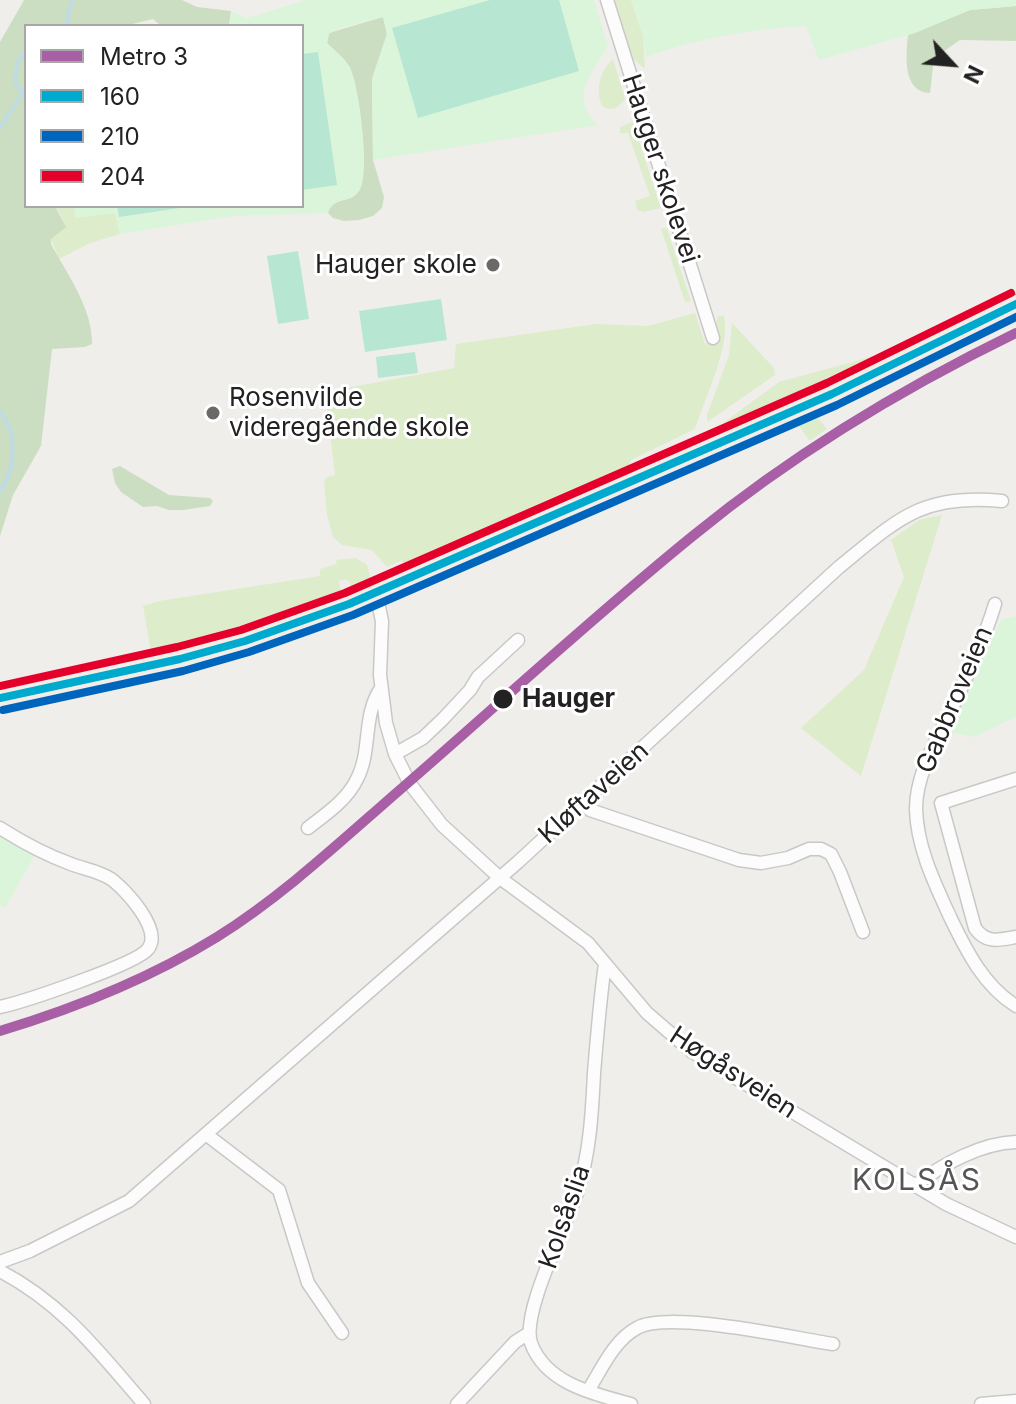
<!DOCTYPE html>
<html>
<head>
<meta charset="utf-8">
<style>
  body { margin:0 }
  #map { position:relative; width:1016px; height:1404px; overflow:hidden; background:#f0eeeb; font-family:Inter,sans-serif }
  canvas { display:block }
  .legend { position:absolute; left:24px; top:24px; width:280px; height:184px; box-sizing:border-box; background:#fff; border:2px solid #a7a7a7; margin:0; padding:10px 14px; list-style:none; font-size:24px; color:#222 }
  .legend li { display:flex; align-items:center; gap:16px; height:40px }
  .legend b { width:40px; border:2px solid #a7a7a7 }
  .north { position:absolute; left:912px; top:24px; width:80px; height:80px; -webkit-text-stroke:6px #fff; paint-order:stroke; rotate:116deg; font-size:22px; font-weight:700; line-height:32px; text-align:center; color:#222 }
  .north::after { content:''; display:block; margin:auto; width:28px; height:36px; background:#222; clip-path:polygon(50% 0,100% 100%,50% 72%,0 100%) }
</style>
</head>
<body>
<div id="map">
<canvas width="1016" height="1404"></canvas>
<ul class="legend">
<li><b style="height:10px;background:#a85fa5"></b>Metro 3</li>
<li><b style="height:10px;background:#00a9ce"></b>160</li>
<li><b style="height:10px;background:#0065bd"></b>210</li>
<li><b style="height:10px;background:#e4002b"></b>204</li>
</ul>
<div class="north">N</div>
</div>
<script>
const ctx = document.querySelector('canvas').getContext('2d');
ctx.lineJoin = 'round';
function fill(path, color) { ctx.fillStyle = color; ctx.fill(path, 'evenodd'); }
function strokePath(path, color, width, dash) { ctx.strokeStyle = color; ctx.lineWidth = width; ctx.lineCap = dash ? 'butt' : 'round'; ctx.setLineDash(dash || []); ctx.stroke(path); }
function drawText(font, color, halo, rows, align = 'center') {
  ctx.font = font + ' Inter,sans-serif'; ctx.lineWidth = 6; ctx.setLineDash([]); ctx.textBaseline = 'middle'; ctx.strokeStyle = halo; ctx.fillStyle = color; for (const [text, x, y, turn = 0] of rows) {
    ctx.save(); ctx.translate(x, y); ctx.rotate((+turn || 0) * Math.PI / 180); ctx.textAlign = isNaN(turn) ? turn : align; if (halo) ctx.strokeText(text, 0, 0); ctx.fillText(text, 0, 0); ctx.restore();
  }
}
fill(new Path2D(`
  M613 0H631L643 36 645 69 632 58Z
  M613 59 625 99C618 108 613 112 602 106 595 88 600 72 613 59Z
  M633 122 661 208 643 212 637 210 635 201 650 196 628 133H620V127Z
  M55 206H74L76 218 115 212 120 234 90 243 59 259 51 239 63 219Z
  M667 228V229L691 301 685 302 661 229Z
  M1016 290V297L852 377 772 411 771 408 723 423 779 382 878 355Z
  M695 313 705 344 720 337 716 324 718 316H724C731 345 705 398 696 426L693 430 631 460 626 471 605 485 406 572 402 560 387 567 372 550 342 545 333 537 327 515 324 481 327 477 335 475 325 392 454 368 456 344 596 324 648 326Z
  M732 323 774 368 775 375 707 422V415L729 355Z
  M814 413 827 429 810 441 798 425 747 449 757 438Z
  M942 515 861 776 801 728 864 670 904 577 891 540 919 520Z
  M356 558 367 565 370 576 367 588 352 595 350 582 346 579 339 581 342 598C248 632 157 656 59 677L151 652 143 606 159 601 320 576V569L337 564 336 560Z`), '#ddeccb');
fill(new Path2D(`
  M24 0H182L197 7 231 11 229 26H161L153 19 124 26H26V206H55L66 227 51 239V244C67 274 93 309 92 344L85 347 52 349 41 446 13 495 0 536V42Z
  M1016 6V41L960 40 934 58 930 93C902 92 906 55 908 35L970 10Z
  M383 17 387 34 372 79 373 160 384 197 382 208 373 216 359 220 344 221 333 218 328 213C333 195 352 205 360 189 370 172 359 83 349 66 343 57 334 50 327 43L329 33Z
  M120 466 169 495 210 498 213 501 210 506 183 510H169L157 506 143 507 121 492 115 483 112 469Z`), '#cbdec1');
fill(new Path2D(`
  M306 0H594L608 46C592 74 568 97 598 125L373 160 372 79 387 34 383 17 340 28 329 34 327 43C334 50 343 57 349 66 359 83 370 172 360 189 352 205 333 195 328 213L233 216 120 234 115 213 75 218 74 206H302V26H229L231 11 247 18Z
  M631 0H1016V6L970 10 915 33 819 60 806 26C750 29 698 38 646 57L643 36Z
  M1016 616V717L974 737 948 732 1001 620Z
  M0 834 35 855 5 908 0 905Z`), '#daf5da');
fill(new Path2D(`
  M490 0H559L579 71 418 118 392 28Z
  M318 52 337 185 302 190V54Z
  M117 206H193L119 217Z
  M298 251 309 319 278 324 267 256Z
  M441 299 447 340 365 352 359 311Z
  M415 352 418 373 378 378 376 357Z`), '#b7e6d2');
strokePath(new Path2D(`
  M59 26 68 22 69 9 73 0
  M0 128 23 93 15 83 17 63 26 50
  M0 412C18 432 16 470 0 491`), '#bfdbe3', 4);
const street = new Path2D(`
  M607 0 713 338
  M376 593 382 621 380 675 386 723 395 754 410 784 442 825 500 878 588 943 647 1013 691 1051 946 1204 1016 1237
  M995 604C984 640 969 672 953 706 938 738 916 773 916 809 917 848 935 884 951 919 967 952 984 986 1016 1006
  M395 754 423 738 443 719 470 690 478 677 518 640
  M1016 779 941 803 975 928C986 944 999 940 1016 937
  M583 803 590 810 739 860 761 863 788 858 809 849H821L831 854 840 872 863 932
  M0 828C22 842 46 855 71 864 84 869 99 871 111 879 126 890 163 930 148 949 137 964 23 1002 0 1007
  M308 828C326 814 347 800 357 779 372 750 362 716 381 688
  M605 964C600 1000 597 1036 594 1073 592 1113 590 1154 577 1193 566 1226 521 1313 531 1343 546 1384 594 1394 631 1404
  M207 1135 279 1190 308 1283 342 1333
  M916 1185C942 1164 982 1143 1016 1142
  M0 1262 30 1251 129 1201 518 862 838 568C897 520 921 493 1002 501
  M0 1271C63 1304 98 1351 144 1404
  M588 1391C601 1370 614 1340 637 1328 669 1310 793 1338 833 1344
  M457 1404 515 1342 529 1333
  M981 1404 1016 1401`);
const primary = new Path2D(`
  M0 698 180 659 245 641 349 604 832 394 1016 304`);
strokePath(street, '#c9c8c7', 15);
strokePath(primary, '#a79c86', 21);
strokePath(street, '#fdfcfc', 12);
strokePath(primary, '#f3ede7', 18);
strokePath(new Path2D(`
  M0 698 180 659 245 641 349 604 832 394 1016 304`), '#00a9ce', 8);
strokePath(new Path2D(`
  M3 710 183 671 249 652 353 615 837 405 1016 317`), '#0065bd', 8);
strokePath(new Path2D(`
  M0 686 177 647 241 630 345 593 827 383 1011 293`), '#e4002b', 8);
strokePath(new Path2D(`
  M0 1031C76 1008 149 979 217 937 284 895 342 840 402 788 499 704 594 616 694 535 793 454 901 389 1016 333`), '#a85fa5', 10);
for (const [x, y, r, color] of [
  [493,265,8,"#6a6968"],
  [213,413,8,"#6a6968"],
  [503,699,11,"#222"]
]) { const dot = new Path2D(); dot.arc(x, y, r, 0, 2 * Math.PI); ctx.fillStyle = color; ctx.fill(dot); strokePath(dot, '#fff', 3); }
drawText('26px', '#222', '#fff', [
  ["Hauger skolevei",660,169,72],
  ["Gabbroveien",955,700,-67],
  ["Kløftaveien",594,793,-42],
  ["Høgåsveien",733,1073,33],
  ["Kolsåslia",565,1217,-71]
]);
drawText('26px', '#222', '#fff', [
  ["Hauger skole",477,265],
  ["Rosenvilde",229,398,"left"],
  ["videregående skole",229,428,"left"]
], 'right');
drawText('bold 26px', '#222', '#fff', [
  ["Hauger",522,699]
], 'left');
ctx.letterSpacing = '2px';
drawText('30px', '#555', '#fff', [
  ["KOLSÅS",917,1181]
]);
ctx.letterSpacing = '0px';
</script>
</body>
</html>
